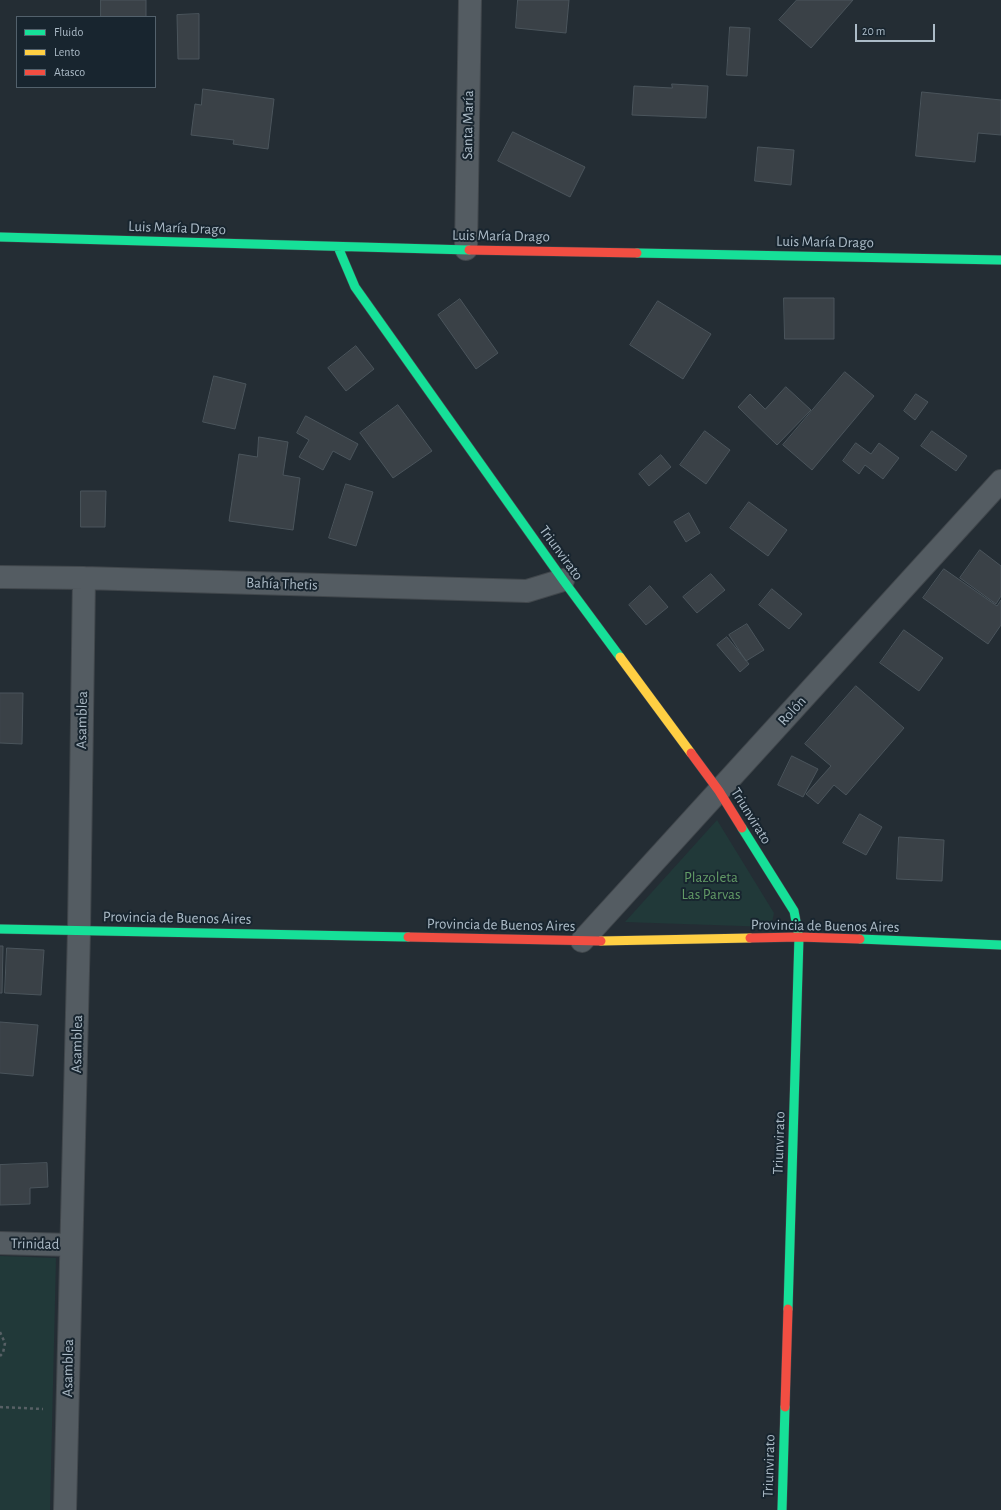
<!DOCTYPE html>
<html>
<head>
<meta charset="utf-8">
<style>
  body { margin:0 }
  #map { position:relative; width:1001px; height:1510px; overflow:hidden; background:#242d34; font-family:"Alegreya Sans",sans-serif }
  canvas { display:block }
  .legend { position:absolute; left:16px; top:16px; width:140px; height:72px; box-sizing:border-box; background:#18252f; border:1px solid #53616c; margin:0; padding:5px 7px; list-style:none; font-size:12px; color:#acbbc7 }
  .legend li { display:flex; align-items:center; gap:8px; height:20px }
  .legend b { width:20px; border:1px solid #53616c }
  .scale { position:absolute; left:855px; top:24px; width:80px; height:18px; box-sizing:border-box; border:2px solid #acbbc7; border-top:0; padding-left:5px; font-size:12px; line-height:14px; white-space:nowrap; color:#acbbc7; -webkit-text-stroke:3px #18252f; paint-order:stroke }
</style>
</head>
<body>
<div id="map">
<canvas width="1001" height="1510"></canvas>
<ul class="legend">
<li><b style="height:5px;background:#16e098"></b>Fluido</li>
<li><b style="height:5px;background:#ffcf43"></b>Lento</li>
<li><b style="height:5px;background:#f24e42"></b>Atasco</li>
</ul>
<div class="scale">20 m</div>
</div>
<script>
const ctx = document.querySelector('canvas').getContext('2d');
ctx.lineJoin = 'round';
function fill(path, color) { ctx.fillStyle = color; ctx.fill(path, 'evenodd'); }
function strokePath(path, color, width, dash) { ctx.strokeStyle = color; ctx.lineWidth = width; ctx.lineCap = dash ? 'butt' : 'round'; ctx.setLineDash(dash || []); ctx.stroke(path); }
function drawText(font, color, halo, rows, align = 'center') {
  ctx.font = font + ' "Alegreya Sans",sans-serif'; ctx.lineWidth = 4; ctx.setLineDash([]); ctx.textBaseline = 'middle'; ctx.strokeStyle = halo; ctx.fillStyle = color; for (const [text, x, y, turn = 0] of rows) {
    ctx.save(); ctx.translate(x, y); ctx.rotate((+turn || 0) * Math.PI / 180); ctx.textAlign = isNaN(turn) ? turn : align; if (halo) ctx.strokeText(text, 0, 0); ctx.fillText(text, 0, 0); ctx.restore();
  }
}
fill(new Path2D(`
  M717 820 774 913 771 927 625 922Z
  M0 1256 56 1258 50 1510H0Z`), '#213939');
const building = new Path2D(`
  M101 0H146V17H101Z
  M518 0H569L566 33 516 28Z
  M797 0H853L811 48 779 20Z
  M199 14V59H178L177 15Z
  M730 27 750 28 747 76 727 75Z
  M672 84 708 86 706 118 632 115 634 86 672 88Z
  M203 89 274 99 268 149 233 144 234 140 191 135 195 104 201 105Z
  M922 92 1001 100V135L978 133 975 162 916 156Z
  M513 132 585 167 570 197 498 161Z
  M758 147 794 150 791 185 755 181Z
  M784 298H834V339H785Z
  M460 299 498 353 476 369 438 315Z
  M658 301 711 334 683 379 630 345Z
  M356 346 374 369 346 391 328 368Z
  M845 372 874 396 812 470 783 445Z
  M214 376 246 384 235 429 203 422Z
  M786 387 811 410 777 445 738 407 750 394 765 409Z
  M916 394 928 402 915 420 904 411Z
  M398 405 432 451 393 478 360 433Z
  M306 416 358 444 350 460 333 451 323 470 299 457 309 440 297 433Z
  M705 431 730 450 706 484 680 465Z
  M932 431 967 456 956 471 921 446Z
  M259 437 288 442 283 475 300 478 293 530 229 521 239 454 257 457Z
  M856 443 871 454 879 443 899 458 883 479 865 465 859 474 843 461Z
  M661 455 671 467 649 486 639 474Z
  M346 484 373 492 356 546 329 538Z
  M81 491H106L105 527H81Z
  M749 502 787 530 768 556 730 528Z
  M689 513 700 533 686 542 674 522Z
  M980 550 1001 566V596L996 604 960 578Z
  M944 569 997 606 1001 600V625L988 644 923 598Z
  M711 574 725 590 697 613 683 597Z
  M650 586 668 607 646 625 629 605Z
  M772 589 802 614 789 629 759 605Z
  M747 624 764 650 746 661 729 635Z
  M904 630 943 658 919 691 880 663Z
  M727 637 749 664 740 672 717 645Z
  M856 686 904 728 846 795 834 785 818 804 806 794 831 766 805 744Z
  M0 693H23L22 744 0 743Z
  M792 756 818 769 803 797 778 785Z
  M860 814 882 827 866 855 843 843Z
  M899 837 944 840 942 881 897 879Z
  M0 946H3L2 993H0Z
  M7 948 44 950 41 995 5 993Z
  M0 1022 38 1025 33 1076 0 1073Z
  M47 1163 48 1187 30 1188V1204L0 1205V1165Z`);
fill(building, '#3a4147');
strokePath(building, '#4b555c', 1);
const street = new Path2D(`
  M466 249 470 0
  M0 577 84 578 527 591 563 580
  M582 941 1001 481
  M0 1243 71 1245
  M65 1510 79 930 84 578`);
const fast = new Path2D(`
  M0 237 469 250
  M338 247 355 287 563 580 620 657
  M637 253 1001 260
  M742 828 794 911 799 937 788 1309
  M0 929 408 937
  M860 939 1001 945
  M782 1510 785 1407`);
const slow = new Path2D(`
  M620 657 691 753
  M601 941 750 938`);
const jam = new Path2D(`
  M469 250 637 253
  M691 753 719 791 742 828
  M408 937 601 941
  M750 938 799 937 860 939
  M785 1407 788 1309`);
strokePath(street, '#41474c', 24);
strokePath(fast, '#41474c', 10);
strokePath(slow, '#41474c', 10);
strokePath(jam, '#41474c', 10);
strokePath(new Path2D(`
  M0 1332 5 1343 3 1353 0 1356
  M0 1407 43 1409`), '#576065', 2.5, [3, 3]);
strokePath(street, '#545c62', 22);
strokePath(fast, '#16e098', 9);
strokePath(slow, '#ffcf43', 9);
strokePath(jam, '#f24e42', 9);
drawText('15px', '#acbbc7', '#18252f', [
  ["Santa María",468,125,-89],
  ["Luis María Drago",177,228,2],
  ["Luis María Drago",501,236,1],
  ["Luis María Drago",825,242,1],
  ["Triunvirato",561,553,54],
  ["Bahía Thetis",282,584,2],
  ["Rolón",792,711,-48],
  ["Asamblea",82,720,-89],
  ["Triunvirato",751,816,58],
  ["Provincia de Buenos Aires",177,918,1],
  ["Provincia de Buenos Aires",501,925,1],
  ["Provincia de Buenos Aires",825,926,1],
  ["Asamblea",77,1044,-89],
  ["Triunvirato",779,1143,-88],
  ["Trinidad",35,1244,1],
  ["Asamblea",68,1368,-89],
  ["Triunvirato",769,1466,-88]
]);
drawText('15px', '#629a66', '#18252f', [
  ["Plazoleta",711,877],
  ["Las Parvas",711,894]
]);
</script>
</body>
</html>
